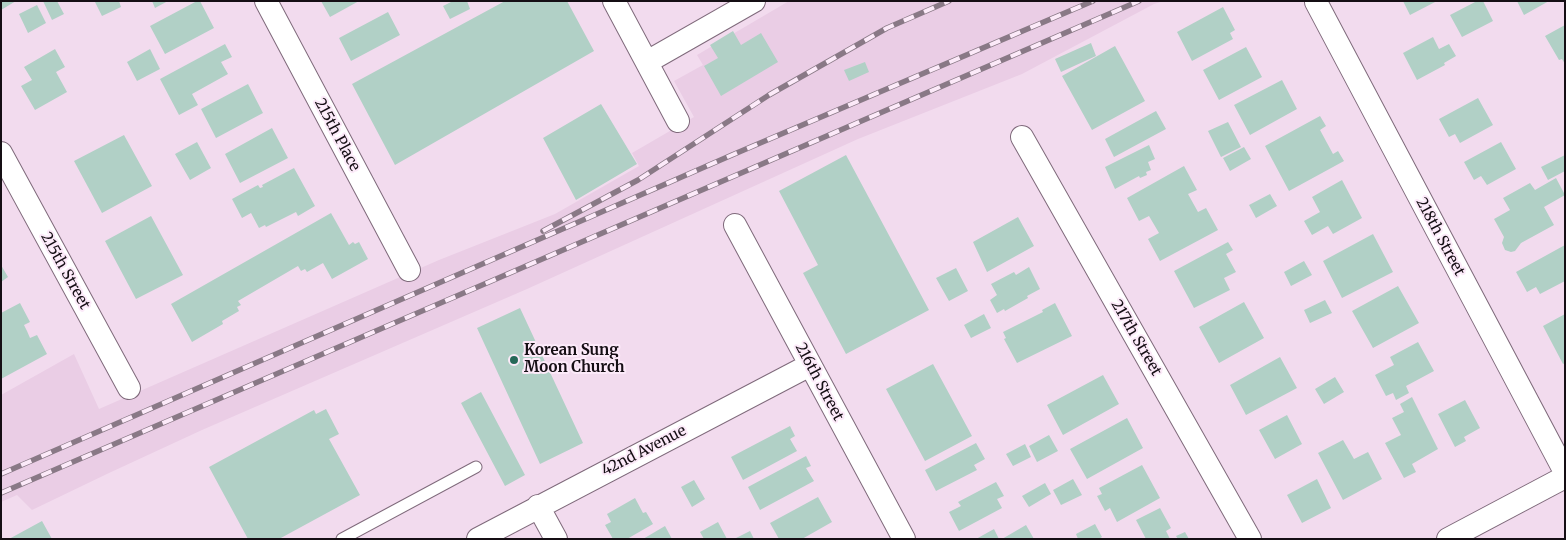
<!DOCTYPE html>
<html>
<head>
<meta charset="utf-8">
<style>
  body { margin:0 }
  #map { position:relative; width:1566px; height:540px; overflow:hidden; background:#f2dbee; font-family:Merriweather,serif }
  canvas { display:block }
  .frame { position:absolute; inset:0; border:2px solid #150e14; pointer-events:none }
</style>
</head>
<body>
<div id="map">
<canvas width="1566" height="540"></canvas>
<div class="frame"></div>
</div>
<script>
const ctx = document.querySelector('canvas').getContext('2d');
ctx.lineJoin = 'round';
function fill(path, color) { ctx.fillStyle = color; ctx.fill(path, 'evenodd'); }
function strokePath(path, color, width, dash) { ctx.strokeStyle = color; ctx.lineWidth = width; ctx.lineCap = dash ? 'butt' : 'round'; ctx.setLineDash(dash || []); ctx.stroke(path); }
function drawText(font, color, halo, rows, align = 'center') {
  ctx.font = font + ' Merriweather,serif'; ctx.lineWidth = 4; ctx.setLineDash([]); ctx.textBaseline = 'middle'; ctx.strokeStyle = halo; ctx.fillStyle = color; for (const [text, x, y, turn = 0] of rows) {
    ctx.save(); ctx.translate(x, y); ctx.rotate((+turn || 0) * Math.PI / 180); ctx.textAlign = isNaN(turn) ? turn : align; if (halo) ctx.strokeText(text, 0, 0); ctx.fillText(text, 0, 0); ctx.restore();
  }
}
fill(new Path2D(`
  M789 1H1164L1154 4 1022 74 858 139 527 289 202 430 109 473 32 510 17 495 1 502V395L74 354 99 409 439 260 555 214 639 166 632 153 694 117 674 81 703 65 697 55Z`), '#eacde5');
fill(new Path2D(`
  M1 1H16L1 10Z
  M43 1H57L64 14 52 20Z
  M97 1H119L121 7 102 16 95 2Z
  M152 1H168L155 8Z
  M197 1H200L214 28 165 54 150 26Z
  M321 1H359L330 17Z
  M453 1H467L470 9 450 19 443 6Z
  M505 1H567L594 51 395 165 352 84Z
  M1403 1H1437L1410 15Z
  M1477 1H1483L1493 21 1462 37 1450 15Z
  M1517 1H1549L1524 15Z
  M37 5 46 23 28 33 19 14Z
  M1223 7 1235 30 1230 33 1233 39 1192 61 1177 32Z
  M388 12 400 35 351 61 339 38Z
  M1565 25V64L1562 59 1559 60 1545 36Z
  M733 31 741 45 761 33 778 62 721 96 704 66 718 58 710 45Z
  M1433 37 1439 49 1449 44 1456 56 1444 63 1445 65 1417 80 1403 53Z
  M1091 43 1096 56 1061 72 1055 59Z
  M225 44 232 57 221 62 228 74 192 94 198 105 179 115 160 79Z
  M1115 46 1145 101 1092 130 1062 76Z
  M1246 47 1262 77 1219 100 1203 70Z
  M55 49 65 67 56 72 67 92 35 110 21 86 32 80 24 67Z
  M150 49 160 69 137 81 127 62Z
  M865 62 869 72 849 81 844 70Z
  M1282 80 1297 109 1250 135 1234 105Z
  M248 84 263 113 216 138 201 109Z
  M1478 98 1493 125 1460 143 1455 134 1449 137 1439 119Z
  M601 104 637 164 576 200 543 138Z
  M1156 111 1166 129 1114 157 1105 139Z
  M1320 116 1326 126 1320 130 1333 154 1338 151 1344 161 1289 191 1265 146Z
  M1228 122 1241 147 1221 157 1208 131Z
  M272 128 288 158 240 183 225 154Z
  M124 135 152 186 102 213 74 161Z
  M197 142 211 168 190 180 175 154Z
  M1501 142 1516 169 1487 185 1481 176 1474 180 1464 162Z
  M1149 145 1155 159 1148 162 1151 170 1146 172 1147 175 1140 178 1139 176 1115 189 1105 167Z
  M1244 147 1251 159 1230 171 1223 158Z
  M846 155 929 310 846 354 803 273 818 265 779 191Z
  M1565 155V171L1548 180 1541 167Z
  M1184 166 1197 190 1188 194 1198 212 1206 208 1218 230 1160 261 1148 239 1159 233 1149 216 1139 221 1127 198Z
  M294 168 315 206 298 216 296 212 266 227 265 225 259 228 251 213 242 218 232 199 258 185 260 188 263 187 262 185Z
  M1556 178 1565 195 1544 207 1554 225 1521 243 1515 251 1511 252 1505 250 1502 243 1504 237 1494 219 1510 210 1503 198 1530 183 1535 190Z
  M1342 180 1362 218 1333 234 1328 226 1312 235 1304 221 1320 212 1312 197Z
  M1270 194 1277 206 1256 218 1249 205Z
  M331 213 349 245 353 242 355 244 359 242 368 259 332 279 323 263 307 272 305 269 301 271 298 266 238 301 241 305 237 307 239 311 222 321 223 324 192 342 171 304Z
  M151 216 183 275 136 299 105 241Z
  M1018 217 1034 246 987 272 973 242Z
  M1373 234 1393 272 1342 298 1323 261Z
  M1228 242 1233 250 1226 254 1236 272 1224 278 1230 290 1194 308 1174 271Z
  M1565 245V281L1540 294 1536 287 1527 292 1516 272Z
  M1304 261 1312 275 1291 286 1284 272Z
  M1 265 8 277 1 282Z
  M1029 267 1040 289 1027 296 1028 298 1005 311 1004 309 997 313 990 300 997 295 991 284 1014 272 1016 275Z
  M956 268 968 291 949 301 936 278Z
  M1398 286 1419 323 1373 348 1352 311Z
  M1325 300 1332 313 1310 323 1304 310Z
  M1244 302 1264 338 1219 363 1199 327Z
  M20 303 30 322 24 325 27 331 30 338 37 335 47 354 1 379V313Z
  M1055 303 1072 336 1017 363 1004 339 1006 338 1003 332 1043 312 1042 310Z
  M520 308 583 443 540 464 477 328Z
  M984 314 991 328 971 338 964 325Z
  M1565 314V363L1563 364 1543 326Z
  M1418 342 1434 371 1406 386 1409 393 1396 400 1393 393 1386 396 1375 375 1394 365 1390 357Z
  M1280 357 1297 388 1246 415 1230 385Z
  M933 364 972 436 925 461 886 389Z
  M1103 375 1119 404 1063 435 1047 405Z
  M1335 377 1344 392 1324 404 1315 389Z
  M481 392 525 475 505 486 461 403Z
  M1412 397 1438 449 1412 464 1416 472 1404 478 1385 443 1401 435 1392 418 1404 412 1400 404Z
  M1465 400 1480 428 1464 437 1466 441 1455 447 1438 414Z
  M326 409 339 434 329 439 360 495 279 539H248L209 467 314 410 316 414Z
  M1287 415 1302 444 1275 459 1259 430Z
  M1127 418 1143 448 1087 479 1070 449Z
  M790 426 795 436 790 439 797 451 743 480 731 457Z
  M1049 435 1058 451 1037 462 1029 446Z
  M1343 440 1354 459 1368 452 1382 479 1343 500 1318 453Z
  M976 443 985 459 974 465 977 470 936 491 925 470Z
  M1025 444 1031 457 1013 466 1006 454Z
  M806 456 811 466 806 468 814 481 760 510 748 487Z
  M1142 465 1160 498 1117 522 1110 508 1105 511 1097 496 1102 494 1099 488Z
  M1073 479 1082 495 1061 505 1053 490Z
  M1317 479 1331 508 1302 523 1287 495Z
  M694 480 705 499 692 507 681 487Z
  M996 482 1004 496 997 499 1002 508 959 531 949 512 961 506 958 502Z
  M1045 483 1051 494 1029 507 1022 496Z
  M818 497 832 522 802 539H779L770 523Z
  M635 498 643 513 646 512 653 524 627 539H613L605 525 611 522 607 514Z
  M1160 508 1171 528 1166 531 1170 539H1146L1136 520Z
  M42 521 52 539H9Z
  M718 522 727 539H704L700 532Z
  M1095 524 1102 537 1099 539H1078L1076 534Z
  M1026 525 1034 539H1002Z
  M665 526 672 539H643Z
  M994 529 999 539H976Z
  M750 531 754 539H734Z
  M1185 532 1189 539H1178L1176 536Z`), '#b1d0c6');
const lane = new Path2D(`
  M342 539 476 467`);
const street = new Path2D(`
  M266 1 409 270
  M614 1 678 121
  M1316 2 1565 472
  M647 62 754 1
  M1022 137 1250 539
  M1 153 129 388
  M735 225 904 539
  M538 506 556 539
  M478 539 810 365
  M1448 539 1565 477`);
strokePath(lane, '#7f6a7b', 13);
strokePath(street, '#7f6a7b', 24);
strokePath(lane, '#fff', 11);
strokePath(street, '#fff', 22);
const rail = new Path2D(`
  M543 231 638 180 769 95 887 28 949 1
  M1 474 732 155 1093 1
  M1 493 1139 1`);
strokePath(rail, '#897986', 5.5);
strokePath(rail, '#fceaf9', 4, [11]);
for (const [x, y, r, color] of [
  [514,360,5,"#266858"]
]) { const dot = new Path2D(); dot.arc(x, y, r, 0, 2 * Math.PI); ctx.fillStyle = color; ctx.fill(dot); strokePath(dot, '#fceaf9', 2); }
drawText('15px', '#150e14', '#fceaf9', [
  ["215th Place",337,135,62],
  ["218th Street",1440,237,62],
  ["215th Street",65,271,61],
  ["217th Street",1136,338,60],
  ["216th Street",819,382,62],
  ["42nd Avenue",644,451,-27]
]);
drawText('bold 15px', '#150e14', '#fceaf9', [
  ["Korean Sung",524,351],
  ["Moon Church",524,368]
], 'left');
</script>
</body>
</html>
